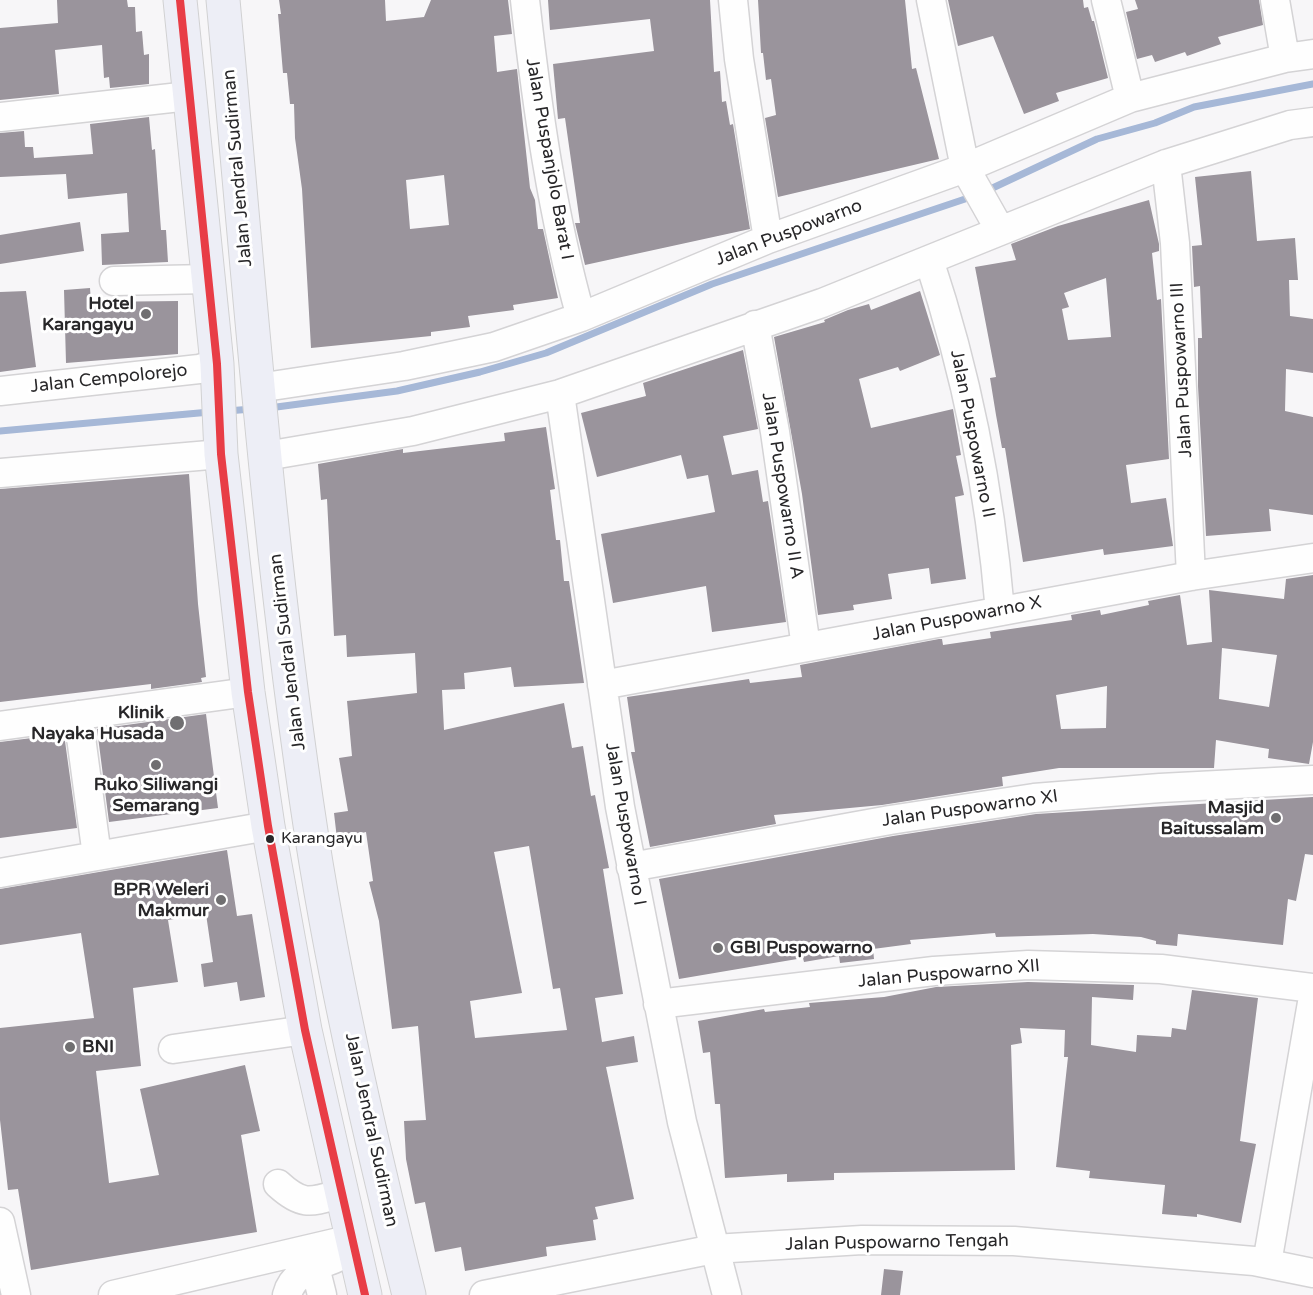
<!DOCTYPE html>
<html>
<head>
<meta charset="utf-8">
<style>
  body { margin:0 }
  canvas { display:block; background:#f7f6f8 }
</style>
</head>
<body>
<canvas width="1313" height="1295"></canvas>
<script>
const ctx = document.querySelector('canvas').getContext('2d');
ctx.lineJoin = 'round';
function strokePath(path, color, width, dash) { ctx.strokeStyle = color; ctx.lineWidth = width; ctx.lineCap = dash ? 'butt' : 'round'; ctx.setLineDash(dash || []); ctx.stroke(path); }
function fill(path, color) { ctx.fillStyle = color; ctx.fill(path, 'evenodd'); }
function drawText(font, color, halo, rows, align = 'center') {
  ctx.font = font + ' "Varela Round",sans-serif'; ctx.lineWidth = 6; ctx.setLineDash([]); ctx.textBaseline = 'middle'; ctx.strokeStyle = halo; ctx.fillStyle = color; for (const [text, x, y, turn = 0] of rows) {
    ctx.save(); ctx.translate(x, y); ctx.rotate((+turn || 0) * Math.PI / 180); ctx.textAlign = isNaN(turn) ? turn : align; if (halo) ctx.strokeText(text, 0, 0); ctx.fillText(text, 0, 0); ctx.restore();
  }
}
strokePath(new Path2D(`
  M984 192 1097 139 1155 123 1194 107 1313 84
  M269 408 397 391 480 372 546 353 712 284 974 196
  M227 411 252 409
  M0 431 210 412`), '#a6b8d7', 7);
fill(new Path2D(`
  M57 0H127L128 7H135L136 32 142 31 144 55 149 54V84L110 88 109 77 104 78 102 45 55 50 59 94 0 100V28L58 23Z
  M279 0H385L386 21 424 17 431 0H508L512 34 494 36 497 72 517 69 530 188 535 200 538 229H543L558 298 513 305 514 310 468 316 470 327 431 332V336L311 348 302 189 295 138 294 104H290L287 73H283L278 14H281ZM444 175 449 225 410 229 406 180Z
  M548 0H710L714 72 720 71 722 102 726 101 730 125 733 124 750 229 585 265 575 223H580L565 118 558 119 553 64 654 51 650 19 550 30Z
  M758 0H905L912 69 916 68 939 159 778 197 765 118 776 115 771 79 766 80 763 53H761Z
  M948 0H1083L1084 8 1088 7 1092 21H1094L1108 78 1056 93 1059 101 1024 114 993 36 958 46Z
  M1135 0H1259L1263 25 1218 37 1221 44 1187 56 1185 52 1155 62 1152 55 1137 59 1126 12 1138 9Z
  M149 117 152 150 155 149 161 230H166L168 262 102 265 101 234 129 232 127 193 68 199 66 174 0 177V133L24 131 25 147H33L34 158 93 154 90 124Z
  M1251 171 1257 241 1295 238 1298 280H1289L1290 316 1313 319V373L1286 369 1285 411 1313 417V515L1269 509 1271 531 1206 536 1198 386V338H1202L1200 286 1194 287 1192 246 1202 245 1195 177Z
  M1149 200 1159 244V251L1152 253 1157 300 1161 299 1169 459 1126 465 1131 503 1166 498 1173 546 1104 555 1103 549 1023 562 1005 448H1002L996 415 990 378 996 377 975 267 1016 260 1011 244 1058 226ZM1106 278 1111 337 1068 340 1062 309 1069 307 1064 293Z
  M80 222 84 251 0 264V235Z
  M90 288 91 302 178 301V354L66 363 64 290Z
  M26 291 36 367 0 372V292Z
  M920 291 940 355 900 371 898 367 859 379 871 428 953 409 961 455 956 456 964 495 955 497 966 579 931 584 929 568 888 574 892 599 853 605 854 610 818 615 802 494 774 337 825 322 824 320 848 310 869 304 871 310Z
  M743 350 758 429 723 436 732 475 758 470 763 502 768 501 786 622 712 632 706 586 613 603 601 534 715 512 708 475 687 479 681 455 597 477 581 413 646 396 643 383Z
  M546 427 555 489 550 490 556 540H560L564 581H569L584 683 514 687 511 667 464 673 465 689 442 690 444 730 564 703 572 748 583 746 591 796 595 795 609 868 603 869 623 994 595 998 602 1042 634 1036 638 1062 606 1067 634 1199 595 1207 598 1219 593 1220 596 1240 546 1247 547 1256 465 1271 461 1247 435 1252 425 1202 415 1204 406 1159 404 1121 426 1120 418 1026 392 1029 379 921 369 882 373 881 366 832 337 839 334 813 348 811 339 758 352 756 347 701 417 693 415 653 347 657 346 635 334 636 327 499 321 500 318 464 403 449V453L505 441 504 433ZM529 846 553 989 560 988 567 1030 475 1038 470 1001 522 993 494 852Z
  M189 474 198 604 206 677 201 678 202 682 151 689V684L0 702V489Z
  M1313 575V742L1309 764 1268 758 1269 749 1216 740 1214 768H1059L1002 777 1003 786 882 805 774 815 776 824 650 847 631 752H635L627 697 749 679 750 683 802 677 800 665 939 639H942L943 645 991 638 990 632 1072 620 1071 615 1100 610 1101 615 1149 605 1148 601 1180 595 1187 645 1212 642 1209 590 1284 599 1286 579ZM1222 648 1277 655 1269 707 1219 699ZM1107 686 1106 728 1061 729 1056 695Z
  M206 714 218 808 109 822 97 729Z
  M64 734 77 828 0 838V742Z
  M1313 797V855L1305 854 1296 901 1288 899 1283 945 1178 934 1177 946 1156 944V941L1141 937 1093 934 996 937 995 933 910 940 911 944 873 949 874 959 840 963 839 956 804 962 803 958 679 979 659 879 893 836 1036 814Z
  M227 850 237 916 252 914 265 997 240 1001 237 982 204 987 201 964 213 962 206 914 168 920 178 982 133 988 141 1066 96 1071 109 1183 159 1175 140 1089 245 1065 260 1131 241 1135 257 1232 31 1270 18 1189 8 1190 0 1120V1028L94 1018 81 933 0 945V889Z
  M1028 982 1134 985 1133 1000 1092 997 1091 1045 1136 1052 1137 1035 1171 1037 1172 1028 1186 1030 1192 990 1258 998 1240 1141 1256 1144 1241 1223 1197 1214V1217L1162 1214 1165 1185 1089 1178 1090 1171 1056 1167 1068 1057H1064L1065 1030 1020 1028 1022 1043 1011 1045 1015 1170 834 1173V1180L787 1182V1174L725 1178 720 1104H715L710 1052 703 1053 698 1021 764 1009 765 1012 810 1007 809 1003 884 997 936 987Z
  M884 1269 903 1271 900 1295H881Z`), '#9a949c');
const minor = new Path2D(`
  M525 0C537 107 552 214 581 317
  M733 0 739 59 768 239
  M931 0 965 168 1000 230
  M1106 0 1130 98
  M1275 0 1285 58
  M0 117 189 96
  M1166 164 1175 243 1191 576
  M929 260C967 374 990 492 1000 611
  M114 281 208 279
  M755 325 775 432 806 647
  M258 388 404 366 494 347 581 317 768 239 965 168 1130 98 1285 58 1313 54
  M0 391 199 369 217 364
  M560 394 620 807 682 1122 727 1295
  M266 456 413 431 560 394 822 303 1166 164 1290 125 1313 122
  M0 473 221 454
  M602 685 1191 576 1313 558
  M78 715 97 856
  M0 726 248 692
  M631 867 890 820 1034 798 1160 788 1313 780
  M0 873 268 826
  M658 1004 934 971 1028 965 1161 969 1313 988
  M173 1049 305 1030
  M278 1184C303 1207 311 1202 342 1193
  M0 1222 16 1295
  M1267 1263 1313 997
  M315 1267 322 1295
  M113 1295 352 1239
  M287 1295C293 1271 318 1266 338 1257
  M484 1295 714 1249 862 1240 1014 1241 1254 1261 1313 1273`);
const highway = new Path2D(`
  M180 0 217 364 221 454 248 692 268 826 305 1030 365 1295
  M223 0C249 279 269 560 312 838 336 991 372 1144 409 1295`);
strokePath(minor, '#d4d3d5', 31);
strokePath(highway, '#d1d1d2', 35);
strokePath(minor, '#fefefe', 28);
strokePath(highway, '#edeef6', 33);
strokePath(new Path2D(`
  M180 0 217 364 221 454 248 692 268 826 305 1030 365 1295`), '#e83d46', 8);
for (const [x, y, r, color] of [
  [146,314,6,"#706f71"],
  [177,723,8,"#706f71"],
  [156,765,6,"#706f71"],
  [1276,818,6,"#706f71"],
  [270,839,5,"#282729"],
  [221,900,6,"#706f71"],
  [718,948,6,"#706f71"],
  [70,1047,6,"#706f71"]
]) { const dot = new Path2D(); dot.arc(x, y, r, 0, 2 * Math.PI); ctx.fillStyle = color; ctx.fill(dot); strokePath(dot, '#fff', 2); }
drawText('16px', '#282729', '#fff', [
  ["Karangayu",281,839]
], 'left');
drawText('18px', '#282729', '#fff', [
  ["Jalan Puspanjolo Barat I",549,159,80],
  ["Jalan Jendral Sudirman",238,168,-95],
  ["Jalan Puspowarno",789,233,-21],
  ["Jalan Puspowarno III",1182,370,-93],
  ["Jalan Cempolorejo",109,379,-6],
  ["Jalan Puspowarno II",972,434,79],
  ["Jalan Puspowarno II A",782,486,81],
  ["Jalan Puspowarno X",957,619,-11],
  ["Jalan Jendral Sudirman",288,652,-97],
  ["Jalan Puspowarno XI",970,809,-8],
  ["Jalan Puspowarno I",625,824,80],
  ["Jalan Puspowarno XII",949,974,-5],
  ["Jalan Jendral Sudirman",371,1130,78],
  ["Jalan Puspowarno Tengah",897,1243,-1]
]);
drawText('bold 18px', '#282729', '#fff', [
  ["Hotel",134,304],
  ["Karangayu",134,325],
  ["Klinik",164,713],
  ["Nayaka Husada",164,734],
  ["Ruko Siliwangi",156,785,"center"],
  ["Semarang",156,806,"center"],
  ["Masjid",1264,808],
  ["Baitussalam",1264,829],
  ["BPR Weleri",209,890],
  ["Makmur",209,911],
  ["GBI Puspowarno",730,948,"left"],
  ["BNI",82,1047,"left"]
], 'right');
</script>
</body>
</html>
